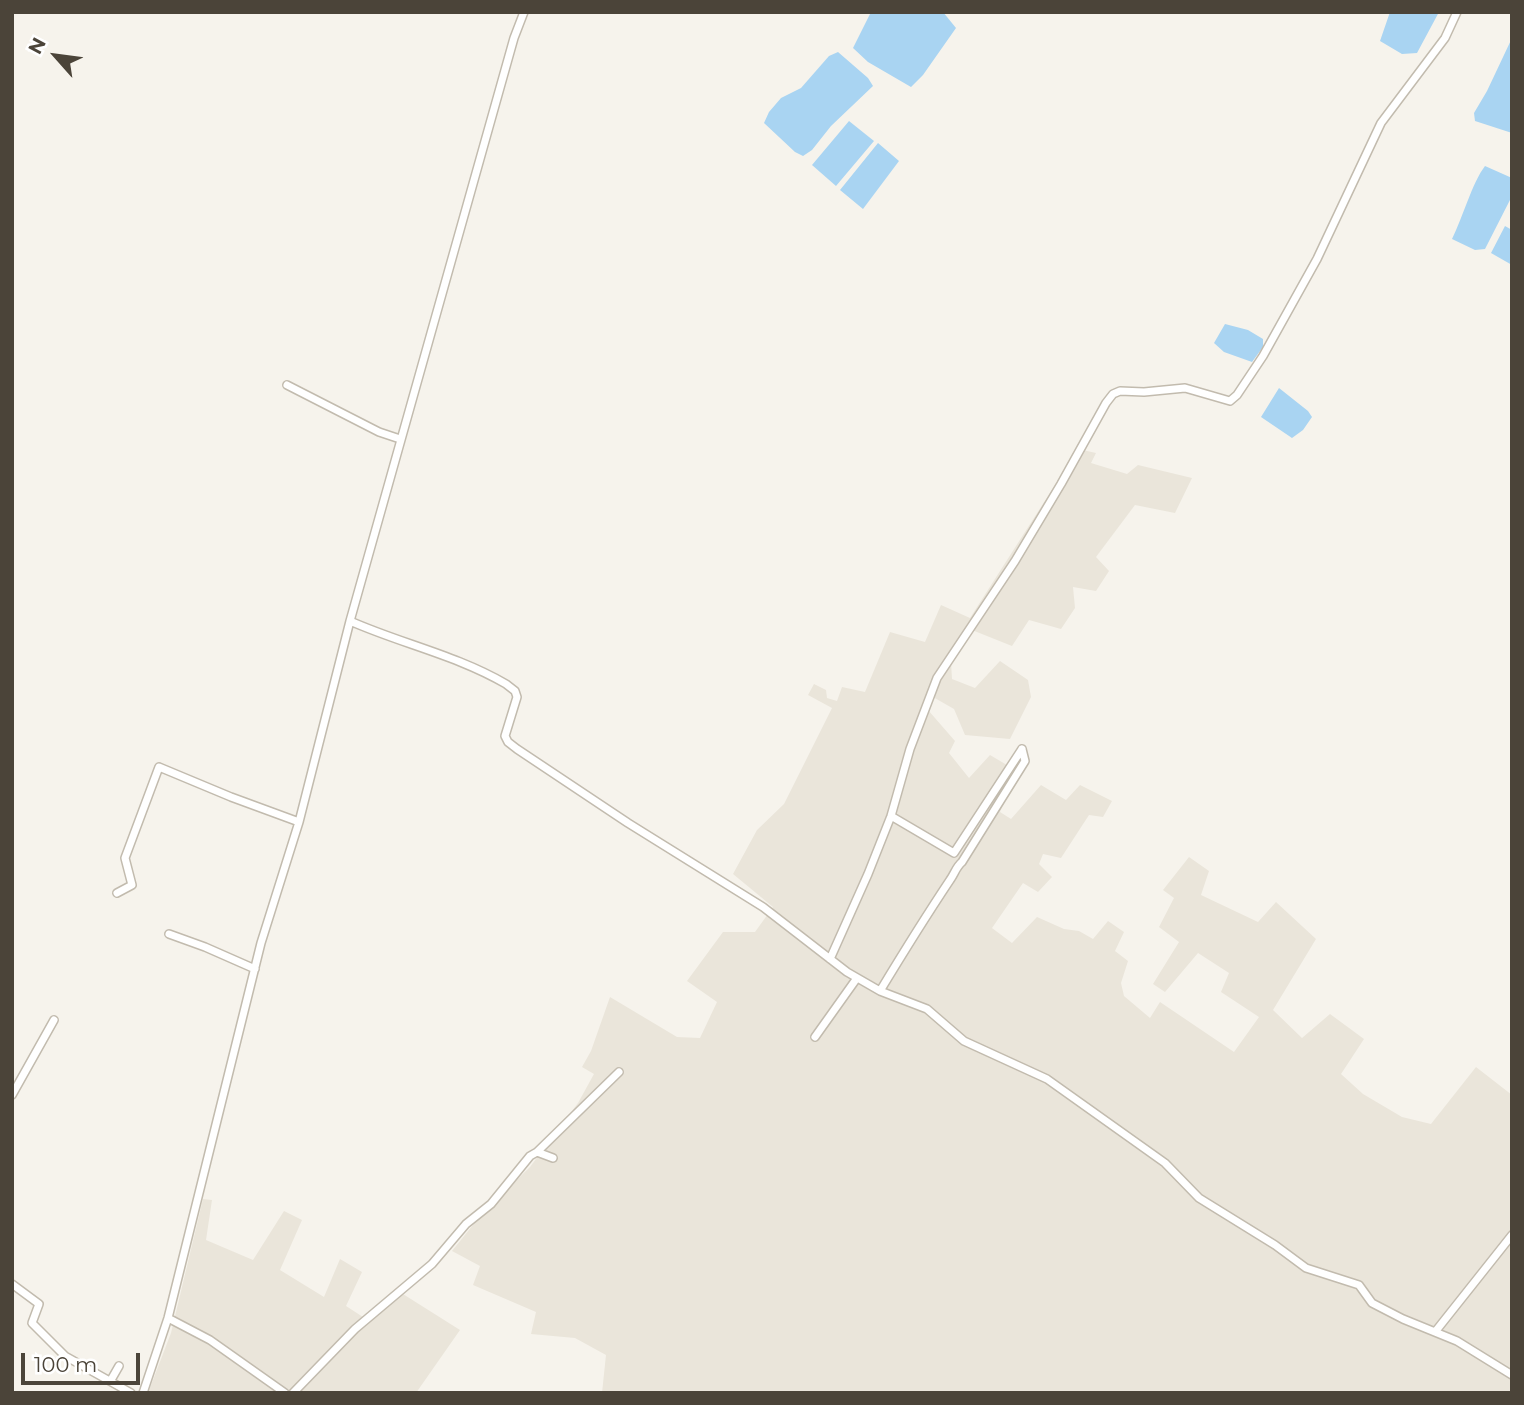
<!DOCTYPE html>
<html>
<head>
<meta charset="utf-8">
<style>
  body { margin:0 }
  #map { position:relative; width:1524px; height:1405px; overflow:hidden; background:#f6f3ec; font-family:Montserrat,sans-serif }
  canvas { display:block }
  .frame { position:absolute; inset:0; border:14px solid #4b4439; pointer-events:none }
  .north { position:absolute; left:21px; top:21px; width:70px; height:70px; -webkit-text-stroke:5px #fff; paint-order:stroke; rotate:298deg; font-size:19px; font-weight:700; line-height:28px; text-align:center; color:#4b4439 }
  .north::after { content:''; display:block; margin:auto; width:24px; height:32px; background:#4b4439; clip-path:polygon(50% 0,100% 100%,50% 72%,0 100%) }
  .scale { position:absolute; left:21px; top:1353px; width:119px; height:32px; box-sizing:border-box; border:4px solid #4b4439; border-top:0; padding-left:9px; font-size:21px; line-height:24px; white-space:nowrap; color:#4b4439; -webkit-text-stroke:5px #fff; paint-order:stroke }
</style>
</head>
<body>
<div id="map">
<canvas width="1524" height="1405"></canvas>
<div class="frame"></div>
<div class="north">N</div>
<div class="scale">100 m</div>
</div>
<script>
const ctx = document.querySelector('canvas').getContext('2d');
ctx.lineJoin = 'round';
function fill(path, color) { ctx.fillStyle = color; ctx.fill(path, 'evenodd'); }
function strokePath(path, color, width, dash) { ctx.strokeStyle = color; ctx.lineWidth = width; ctx.lineCap = dash ? 'butt' : 'round'; ctx.setLineDash(dash || []); ctx.stroke(path); }
fill(new Path2D(`
  M1078 449 1096 453 1091 463 1127 474 1138 465 1192 478 1175 513 1135 505 1096 557 1109 571 1096 591 1073 587 1075 608 1061 629 1029 620 1012 646 972 630 951 662 952 679 975 688 1000 661 1028 680 1031 697 1010 739 965 735 954 709 933 697 928 710 955 741 949 753 969 778 990 755 1017 771 1000 812 1011 819 1041 785 1066 800 1080 785 1112 801 1103 817 1089 815 1061 858 1043 854 1039 864 1052 877 1038 892 1023 883 992 928 1012 943 1037 917 1064 929 1079 931 1093 939 1108 921 1124 932 1115 951 1128 961 1121 983 1124 996 1150 1018 1160 1002 1234 1052 1259 1017 1221 992 1229 973 1198 953 1165 992 1153 984 1179 942 1159 927 1174 898 1163 890 1189 857 1209 871 1201 895 1258 922 1276 902 1316 939 1273 1010 1302 1038 1330 1014 1364 1039 1341 1074 1363 1094 1402 1117 1431 1124 1476 1067 1512 1095V1393H602L606 1355 575 1338 531 1334 536 1312 473 1285 480 1266 452 1251 481 1215 530 1167 578 1103 594 1074 582 1067 591 1051 610 997 677 1037 700 1038 717 1002 687 981 723 932H755L773 907 733 874 757 830 784 804 832 708 808 695 814 684 826 690 827 698 837 701 842 687 865 692 890 632 925 642 941 605 970 618Z
  M203 1199 212 1200 206 1240 253 1260 284 1211 302 1220 280 1270 324 1297 340 1259 362 1272 346 1306 363 1317 395 1289 460 1330 416 1393H148L171 1333Z`), '#eae5da');
fill(new Path2D(`
  M871 12H943L956 28 923 75 911 87 868 62 853 48Z
  M1390 12H1439L1417 53 1402 54 1380 41Z
  M1512 38V133L1475 121 1474 113 1487 91Z
  M838 52 868 78 873 86 831 126 812 150 803 156 795 152 764 123 769 112 781 98 801 88 829 56Z
  M849 121 874 141 836 186 812 165Z
  M878 143 899 161 863 209 840 190Z
  M1485 166 1512 178 1511 198 1485 249 1475 250 1452 239C1463 217 1472 183 1485 166Z
  M1505 226 1512 230V265L1491 253Z
  M1225 324 1248 330 1263 339V347L1252 362 1224 352 1214 343Z
  M1279 388 1308 411 1312 417 1303 430 1292 438 1261 417Z`), '#a9d4f2');
const minor = new Path2D(`
  M287 385 379 432 400 439
  M350 621C402 644 456 655 506 684L515 691 517 697 505 736 508 742 517 749 628 823 763 907 847 972 880 991 927 1009 964 1041 1047 1079 1165 1163 1199 1198 1275 1245 1306 1268 1359 1285 1372 1303 1403 1319 1457 1341 1512 1375
  M891 816 954 853 1022 749
  M117 893 132 885 125 858 159 767 231 797 299 822
  M169 934 205 947 255 969
  M830 959 868 874 891 816 910 749 937 678 1015 561 1061 484 1106 403 1113 394 1120 391 1144 392 1185 388 1230 401 1237 395 1263 356 1317 259 1381 123 1445 38 1457 12
  M880 991C903 953 926 916 950 880 955 873 956 867 962 862L1025 761 1022 749
  M815 1037 857 978
  M12 1095 54 1020
  M537 1152 619 1072
  M12 1284 39 1304 32 1323 65 1356 131 1393
  M168 1318 210 1340 285 1393
  M1435 1332 1512 1235
  M111 1380 119 1366
  M143 1393 168 1318 261 943 299 822 350 621 514 38 524 12
  M293 1393 355 1329 432 1264 466 1224 491 1204 530 1156 537 1152 553 1158`);
strokePath(minor, '#c2bbae', 10);
strokePath(minor, '#fff', 7);
</script>
</body>
</html>
